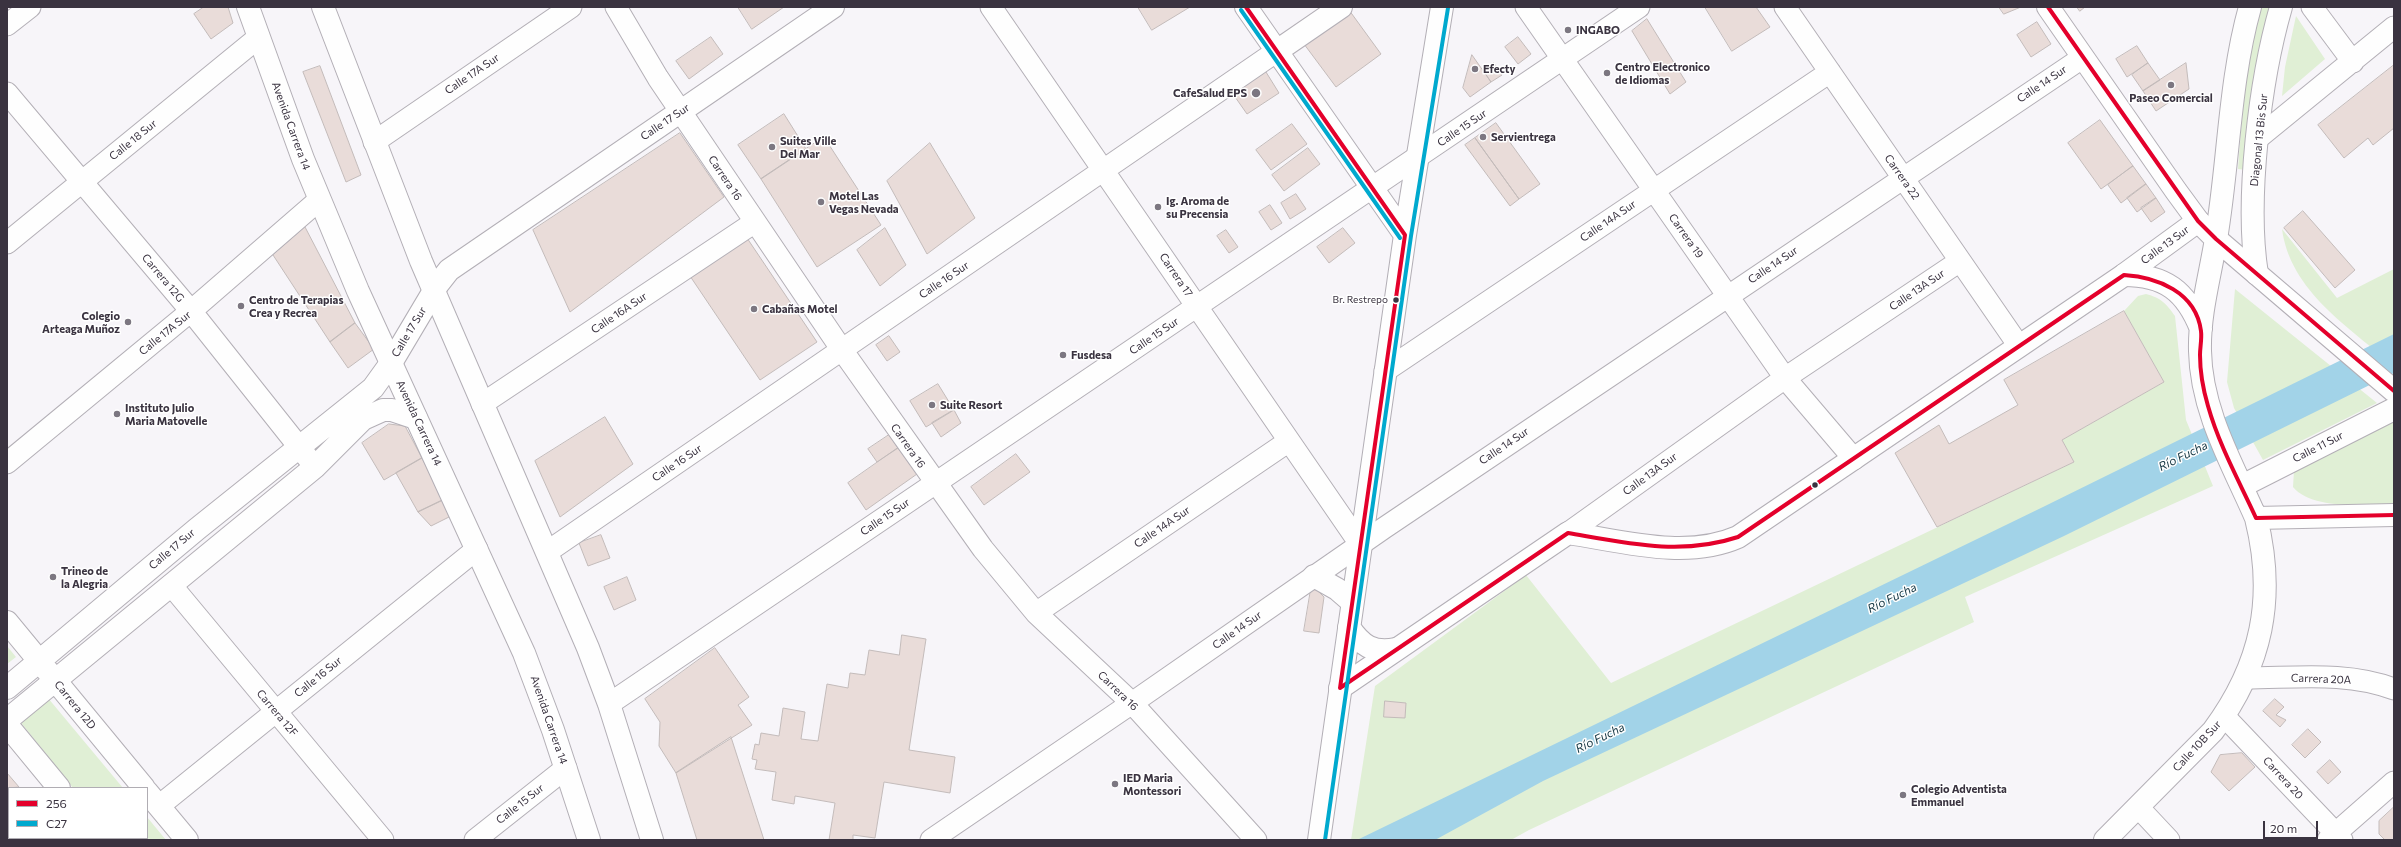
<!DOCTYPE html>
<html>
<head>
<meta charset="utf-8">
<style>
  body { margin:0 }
  #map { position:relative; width:2401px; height:847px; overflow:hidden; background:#f7f5f9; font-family:Commissioner,sans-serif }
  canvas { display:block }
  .frame { position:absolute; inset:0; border:8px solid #3a3340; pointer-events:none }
  .legend { position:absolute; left:8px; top:787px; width:140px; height:52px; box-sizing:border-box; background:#fff; border:1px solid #b0adb3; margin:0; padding:5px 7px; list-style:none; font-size:12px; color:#3a3340 }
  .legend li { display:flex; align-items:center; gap:8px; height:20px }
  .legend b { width:20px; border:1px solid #b0adb3 }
  .scale { position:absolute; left:2263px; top:821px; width:55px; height:18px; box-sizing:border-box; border:2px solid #3a3340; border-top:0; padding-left:5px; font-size:12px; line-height:14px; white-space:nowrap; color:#3a3340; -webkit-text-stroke:3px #fff; paint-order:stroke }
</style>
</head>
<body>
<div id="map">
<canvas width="2401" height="847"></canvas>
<div class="frame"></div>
<ul class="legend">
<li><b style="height:5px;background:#e4002b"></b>256</li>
<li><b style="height:5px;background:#00a9ce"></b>C27</li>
</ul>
<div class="scale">20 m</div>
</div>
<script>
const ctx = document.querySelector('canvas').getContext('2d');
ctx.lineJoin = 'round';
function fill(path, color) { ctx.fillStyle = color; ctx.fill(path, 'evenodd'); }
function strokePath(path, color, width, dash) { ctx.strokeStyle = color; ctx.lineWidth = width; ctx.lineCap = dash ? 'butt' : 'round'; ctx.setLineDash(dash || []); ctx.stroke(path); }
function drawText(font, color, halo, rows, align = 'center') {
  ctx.font = font + ' Commissioner,sans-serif'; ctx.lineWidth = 3; ctx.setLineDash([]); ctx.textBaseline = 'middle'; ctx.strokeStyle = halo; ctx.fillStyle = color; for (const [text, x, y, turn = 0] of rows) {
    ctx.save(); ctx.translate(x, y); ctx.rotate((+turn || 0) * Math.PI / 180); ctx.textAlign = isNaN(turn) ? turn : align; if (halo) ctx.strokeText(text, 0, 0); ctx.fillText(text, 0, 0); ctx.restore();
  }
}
fill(new Path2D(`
  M2260 7H2274L2247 170 2238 169C2242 114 2247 61 2260 7Z
  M2296 16 2325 59 2282 96 2285 67Z
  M2282 229 2337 298 2394 269V366C2350 328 2290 291 2282 229Z
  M2235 289 2377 403 2263 460 2234 408 2227 382Z
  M2146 294C2161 298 2166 303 2175 316L2186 420 2213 486 1965 597 1974 622 1529 830 1511 840H1351L1375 686 1526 575 1611 683 2074 462 2062 440 2164 382 2124 311 2138 296Z
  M2394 421V504C2367 505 2312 510 2293 487L2294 471Z
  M7 646 16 657 7 664Z
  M48 698 123 788H73L18 719Z
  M147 817 166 840H114L112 838H147Z`), '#e0efd5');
fill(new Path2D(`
  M2394 334V373L2064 536 1543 781 1435 840H1357L2043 507Z`), '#a2d3e8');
const building = new Path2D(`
  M204 7H228L233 23 211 39 194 14Z
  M738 7H784L752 29Z
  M1138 7H1190L1152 30Z
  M1705 7H1756L1770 27 1732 51Z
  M1999 7H2021L2004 14Z
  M2077 7H2085L2080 11Z
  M1349 10 1381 54 1336 87 1304 44Z
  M1647 19 1686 82 1670 94 1632 31Z
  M2037 22 2051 44 2031 57 2017 35Z
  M711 37 723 54 689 79 676 61Z
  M1518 37 1531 54 1518 64 1505 47Z
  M2137 46 2148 63 2127 77 2116 59Z
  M1472 55 1491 82 1470 97 1463 88Z
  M1494 63 1502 75 1491 82 1483 70Z
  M2148 63 2160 80 2143 91 2132 75Z
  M2186 63 2189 89 2156 111 2143 91Z
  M2394 65V128L2373 145 2368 138 2344 158 2318 125Z
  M320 66 361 175 346 182 303 72Z
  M1266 72 1279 93 1247 114 1233 94Z
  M784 114 806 149 761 179 738 145Z
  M2100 120 2133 166 2101 189 2068 143Z
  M1496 123 1540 184 1519 199 1475 138Z
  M1292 124 1307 144 1271 170 1256 150Z
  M680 133 724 197 570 312 533 230Z
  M824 137 881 225 817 267 761 179Z
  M1475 138 1519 199 1510 206 1465 145Z
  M930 143 975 218 927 254 887 181Z
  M1308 148 1320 164 1284 191 1272 175Z
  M2133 166 2146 184 2121 203 2108 185Z
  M2146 184 2156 198 2137 212 2127 198Z
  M1296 194 1306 209 1290 219 1281 203Z
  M2156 198 2165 212 2151 222 2141 208Z
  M1270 205 1282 223 1271 230 1259 212Z
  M2303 211 2355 270 2335 288 2284 228Z
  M305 227 355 323 330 342 273 255Z
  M885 228 906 265 880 286 857 250Z
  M1343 228 1355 243 1329 263 1317 247Z
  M1226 230 1238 247 1229 253 1217 236Z
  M747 238 817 342 760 380 690 276Z
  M2124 311 2164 382 2062 440 2074 462 1937 527 1895 453 1939 425 1949 444 2018 405 2004 380Z
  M355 323 374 349 348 368 330 342Z
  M889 336 900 352 887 361 876 345Z
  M938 384 954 410 926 427 910 401Z
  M954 410 961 423 941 437 932 423Z
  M605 417 633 464 560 517 535 461Z
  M389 424 405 426 422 458 384 480 362 443Z
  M889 435 898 448 877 462 868 449Z
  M898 448 917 474 866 510 848 483Z
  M1016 454 1030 472 984 505 971 487Z
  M422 458 443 500 418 512 396 473Z
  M443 500 451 516 431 526 418 512Z
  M601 535 610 558 588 566 579 543Z
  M627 577 636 600 614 610 604 587Z
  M1311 589 1317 590 1324 597 1319 633 1304 631Z
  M902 635 926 639 909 750 955 757 950 793 884 782 875 838 853 835V840H829L835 803 795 796 794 804 772 800 776 772 755 769 757 760 752 759 755 744 759 745 761 733 779 736 783 708 805 712 801 739 818 741 827 684 848 688 850 673 865 675 869 650 899 655Z
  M715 648 749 697 738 705 752 725 676 773 659 746 660 722 645 699Z
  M2275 699 2284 707 2276 715 2286 720 2280 727 2263 711Z
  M1385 701 1406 703 1405 718 1384 717Z
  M2308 729 2321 742 2305 758 2292 745Z
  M731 737 764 840H697L676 773Z
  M2242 753 2255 767 2229 791 2211 772 2220 755Z
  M2330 760 2341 772 2328 784 2317 772Z
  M7 773 19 787 9 788 7 797Z
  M2394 807V840H2385L2379 834V821Z
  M15 838H58L59 840H13Z`);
fill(building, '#e9dcd9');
strokePath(building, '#c3bbba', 1);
const minor = new Path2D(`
  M616 7 658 78 842 350 983 549 1036 613 1132 703 1256 840
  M991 7 1360 544
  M1526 7 1785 378 1854 459
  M1785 7 2019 346
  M2312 7 2353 62
  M7 25 30 7
  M7 93 191 311 315 467
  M2258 138 2394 27
  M374 142 571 7
  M7 243 259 37
  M1385 371 1830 72
  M482 404 755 222
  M7 463 191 311 319 200
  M1568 533 1785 378 1960 261
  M547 552 1277 51
  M171 585 383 840
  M1036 613 1289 441
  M2246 678C2295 678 2347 671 2394 689
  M609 704 1639 7
  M2224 716 2342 840
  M159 806 477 549
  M2138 807 2169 840
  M7 820 9 819
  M475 840 566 768
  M931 840 1132 703 1384 528 2082 58
  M2328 840 2394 782`);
const tertiary = new Path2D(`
  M2216 239C2229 162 2229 82 2250 7
  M2257 274C2245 200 2260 80 2281 7
  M2242 486 2394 409
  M7 622 144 788
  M7 688 197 529 373 388 391 363 438 284 449 270 833 7
  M1340 688 1568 533C1622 541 1686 560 1738 537L2124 275 2198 221
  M7 720 315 467 363 419 383 410H392L416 418
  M7 725 59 788
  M147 792 187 840
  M100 838 101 840`);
const secondary = new Path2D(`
  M1246 7 1405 235
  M2048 7 2176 191 2198 221 2216 239 2394 391
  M1277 51 1341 7
  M2124 275C2165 275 2186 291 2201 329
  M2256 518 2394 515
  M1314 576 1337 589 1352 602
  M1349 627C1361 645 1373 654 1396 649
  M1319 840 1405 235 1442 7
  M2105 840 2213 731C2262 665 2276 598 2256 518 2233 465 2201 411 2200 351 2199 314 2210 276 2216 239`);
const primary = new Path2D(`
  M248 7 303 159 358 291 524 653 553 730 589 840
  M323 7 421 261 588 648 609 704 652 840`);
strokePath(minor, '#b3afb6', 23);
strokePath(tertiary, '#b3afb6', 24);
strokePath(secondary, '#b3afb6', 24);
strokePath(primary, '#b3afb6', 24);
strokePath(minor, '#fefefe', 21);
strokePath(tertiary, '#fefefe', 22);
strokePath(secondary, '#fefefe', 22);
strokePath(primary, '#fefefe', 22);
strokePath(new Path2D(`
  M1246 7 1405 235 1340 688
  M2048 7 2198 221 2216 239 2394 391
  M1340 688 1568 533C1626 543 1681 556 1738 537L2124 275C2157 277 2196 292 2201 331 2202 339 2200 347 2200 355 2200 372 2203 389 2208 406 2219 445 2239 481 2256 518L2394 515`), '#e4002b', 4);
strokePath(new Path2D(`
  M1241 10 1400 238
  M1325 840 1411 236 1448 8`), '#00a9ce', 4);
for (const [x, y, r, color] of [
  [1568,30,4,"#7c7781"],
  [1475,69,4,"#7c7781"],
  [1607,73,4,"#7c7781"],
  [2171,85,4,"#7c7781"],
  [1256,93,5,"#7c7781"],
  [1483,137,4,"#7c7781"],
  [772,147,4,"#7c7781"],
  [821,202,4,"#7c7781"],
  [1158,207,4,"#7c7781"],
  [1396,300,3.5,"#3a3340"],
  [241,306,4,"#7c7781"],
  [754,309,4,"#7c7781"],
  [128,322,4,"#7c7781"],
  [1063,355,4,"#7c7781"],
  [932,405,4,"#7c7781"],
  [117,414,4,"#7c7781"],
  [1815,485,3.5,"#3a3340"],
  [53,577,4,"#7c7781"],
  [1115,784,4,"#7c7781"],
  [1903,795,4,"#7c7781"]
]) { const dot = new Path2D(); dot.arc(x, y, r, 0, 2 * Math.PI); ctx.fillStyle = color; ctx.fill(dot); strokePath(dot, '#fff', 1.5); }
drawText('10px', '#3a3340', '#fff', [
  ["Br. Restrepo",1388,300]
], 'right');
drawText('bold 11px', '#3a3340', '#fff', [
  ["INGABO",1576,30],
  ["Centro Electronico",1615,67],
  ["de Idiomas",1615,80],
  ["Efecty",1483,69],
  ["CafeSalud EPS",1247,93,"right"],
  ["Paseo Comercial",2171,98,"center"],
  ["Servientrega",1491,137],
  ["Suites Ville",780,141],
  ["Del Mar",780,154],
  ["Motel Las",829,196],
  ["Vegas Nevada",829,209],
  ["Ig. Aroma de",1166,201],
  ["su Precensia",1166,214],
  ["Centro de Terapias",249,300],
  ["Crea y Recrea",249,313],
  ["Cabañas Motel",762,309],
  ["Colegio",120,316,"right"],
  ["Arteaga Muñoz",120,329,"right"],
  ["Fusdesa",1071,355],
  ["Suite Resort",940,405],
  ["Instituto Julio",125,408],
  ["Maria Matovelle",125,421],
  ["Trineo de",61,571],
  ["la Alegria",61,584],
  ["IED Maria",1123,778],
  ["Montessori",1123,791],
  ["Colegio Adventista",1911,789],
  ["Emmanuel",1911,802]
], 'left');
drawText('11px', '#3a3340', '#fff', [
  ["Calle 17A Sur",472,74,-34],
  ["Calle 14 Sur",2042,84,-34],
  ["Calle 17 Sur",665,122,-34],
  ["Avenida Carrera 14",291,126,70],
  ["Calle 15 Sur",1462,128,-34],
  ["Calle 18 Sur",133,140,-39],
  ["Diagonal 13 Bis Sur",2259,140,-84],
  ["Carrera 22",1902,177,55],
  ["Carrera 16",725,178,56],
  ["Calle 14A Sur",1608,221,-34],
  ["Carrera 19",1686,236,55],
  ["Calle 13 Sur",2165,245,-36],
  ["Calle 14 Sur",1773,265,-34],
  ["Carrera 17",1176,275,56],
  ["Carrera 12G",163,278,50],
  ["Calle 16 Sur",944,280,-34],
  ["Calle 13A Sur",1917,290,-34],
  ["Calle 16A Sur",619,313,-34],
  ["Calle 17 Sur",409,332,-59],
  ["Calle 17A Sur",165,333,-39],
  ["Calle 15 Sur",1154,336,-34],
  ["Avenida Carrera 14",419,423,65],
  ["Carrera 16",908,446,55],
  ["Calle 14 Sur",1504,446,-34],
  ["Calle 11 Sur",2318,447,-27],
  ["Calle 16 Sur",677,463,-34],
  ["Calle 13A Sur",1650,474,-36],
  ["Calle 15 Sur",885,517,-34],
  ["Calle 14A Sur",1162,527,-34],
  ["Calle 17 Sur",172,549,-40],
  ["Calle 14 Sur",1237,630,-35],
  ["Calle 16 Sur",318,677,-39],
  ["Carrera 20A",2321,679,2],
  ["Carrera 16",1118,691,44],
  ["Carrera 12D",75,705,51],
  ["Carrera 12F",277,713,50],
  ["Avenida Carrera 14",549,720,71],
  ["Calle 10B Sur",2197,746,-47],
  ["Carrera 20",2283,778,47],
  ["Calle 15 Sur",520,804,-38]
]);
drawText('italic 12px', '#163844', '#fff', [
  ["Río Fucha",2183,456,-26],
  ["Río Fucha",1892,598,-26],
  ["Río Fucha",1600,738,-26]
]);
</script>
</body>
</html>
